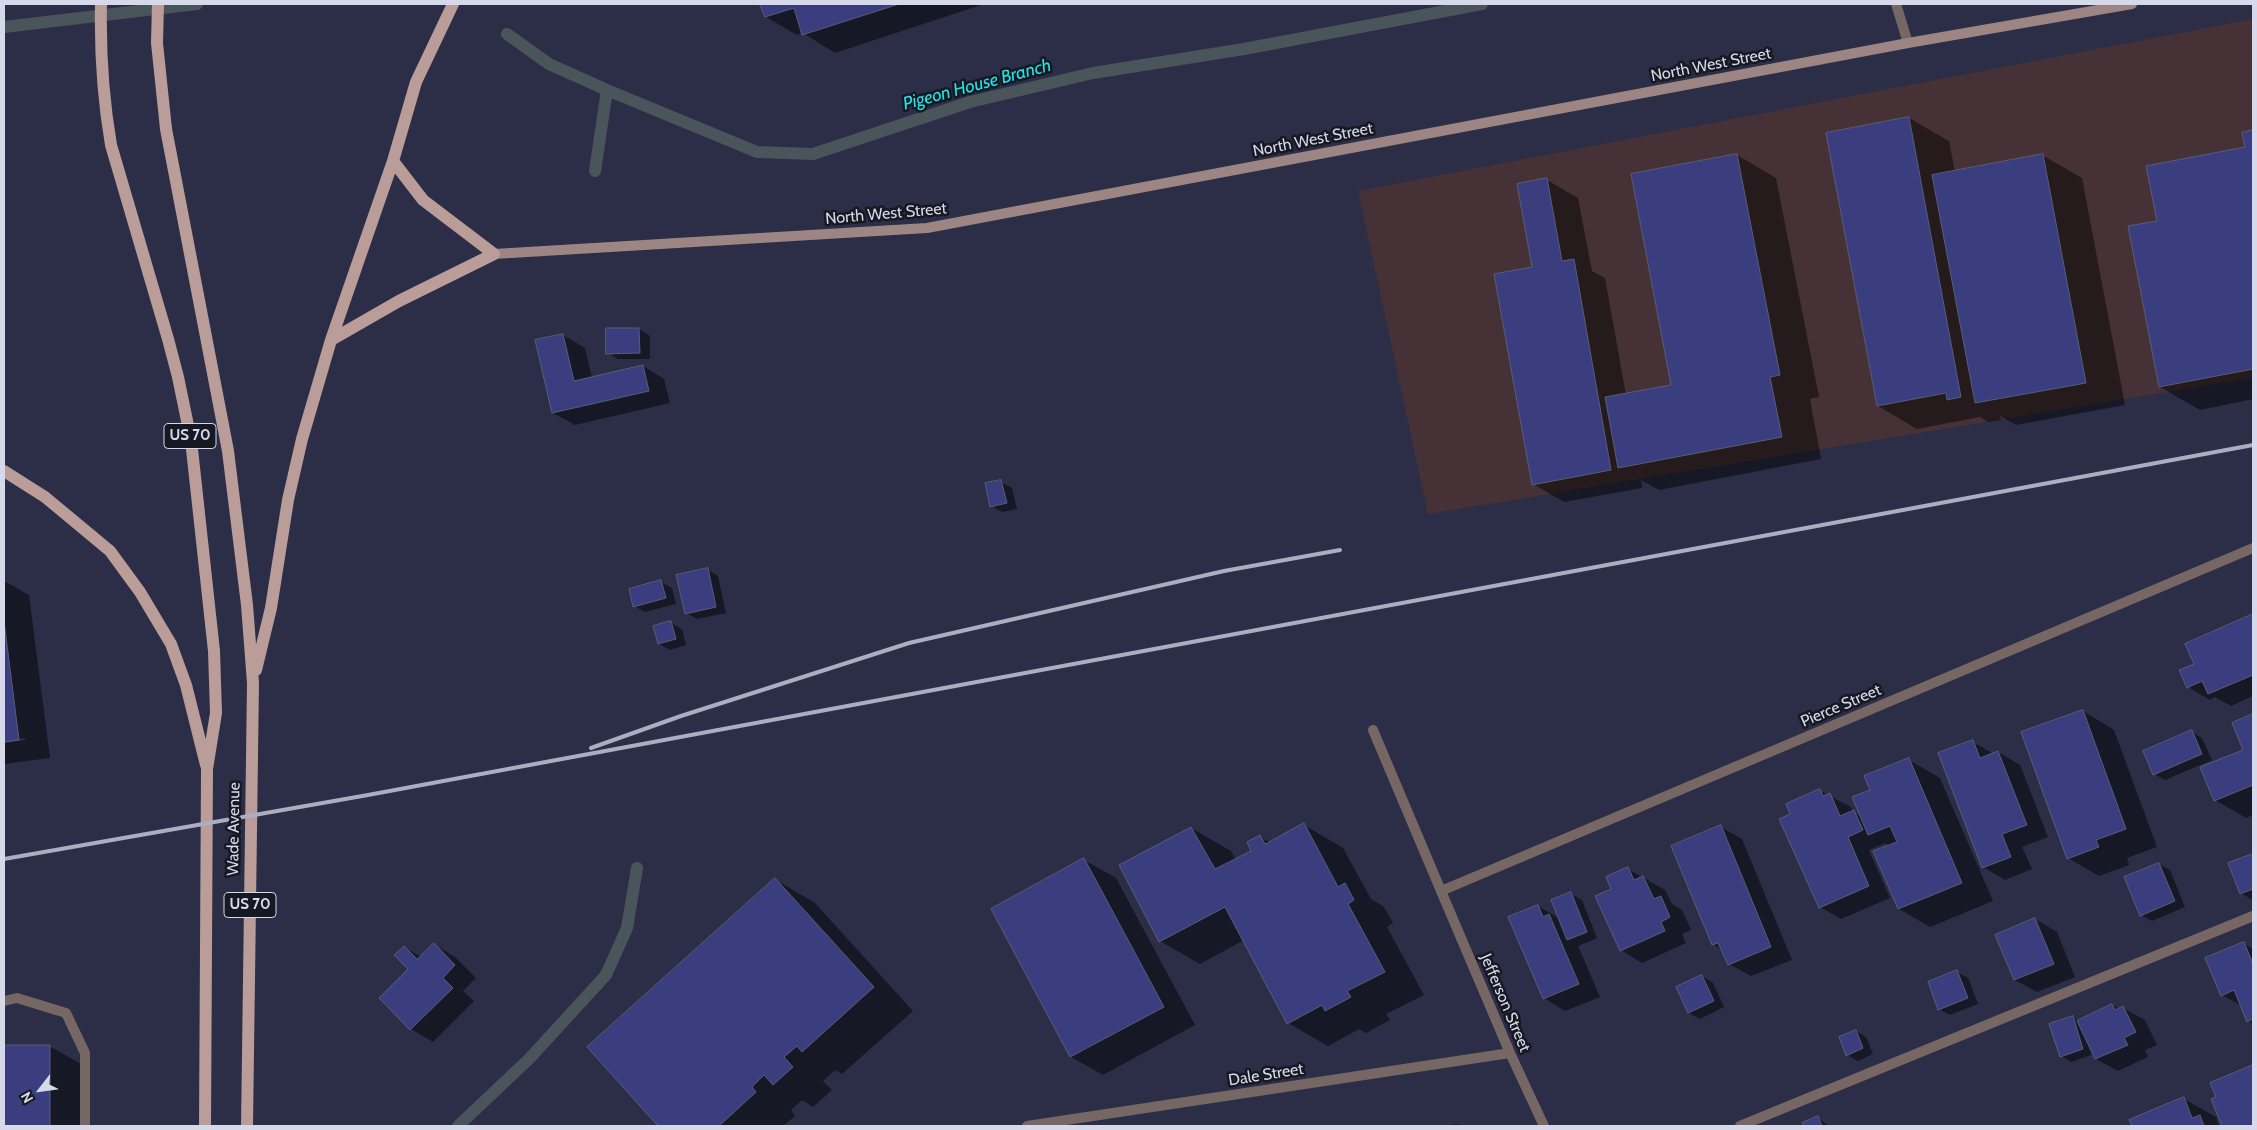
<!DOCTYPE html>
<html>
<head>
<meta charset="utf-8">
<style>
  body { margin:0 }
  #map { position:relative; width:2257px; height:1130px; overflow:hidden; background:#2b2e46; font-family:Cabin,sans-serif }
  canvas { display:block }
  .frame { position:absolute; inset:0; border:5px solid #d6d9e9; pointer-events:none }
  .north { position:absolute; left:15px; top:1065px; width:50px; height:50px; -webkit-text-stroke:4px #161822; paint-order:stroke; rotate:240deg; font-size:14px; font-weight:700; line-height:20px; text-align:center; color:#d6d9e9 }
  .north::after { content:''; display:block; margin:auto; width:18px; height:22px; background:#d6d9e9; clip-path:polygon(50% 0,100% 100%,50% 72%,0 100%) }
</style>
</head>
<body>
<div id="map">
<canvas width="2257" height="1130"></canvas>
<div class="frame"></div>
<div class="north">N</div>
</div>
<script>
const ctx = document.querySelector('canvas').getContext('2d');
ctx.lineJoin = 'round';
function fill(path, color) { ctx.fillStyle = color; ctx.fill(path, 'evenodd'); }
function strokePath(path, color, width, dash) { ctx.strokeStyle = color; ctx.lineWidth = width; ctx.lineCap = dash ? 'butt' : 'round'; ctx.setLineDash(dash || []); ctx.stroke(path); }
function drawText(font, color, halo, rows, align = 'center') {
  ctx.font = font + ' Cabin,sans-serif'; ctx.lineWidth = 5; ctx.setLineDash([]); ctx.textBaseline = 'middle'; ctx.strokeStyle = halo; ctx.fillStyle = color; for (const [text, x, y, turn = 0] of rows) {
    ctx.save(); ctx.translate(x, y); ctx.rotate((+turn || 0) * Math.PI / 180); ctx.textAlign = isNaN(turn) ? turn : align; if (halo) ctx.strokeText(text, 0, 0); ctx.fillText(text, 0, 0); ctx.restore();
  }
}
fill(new Path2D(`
  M2253 19V378L1428 514 1358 191Z`), '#463236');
fill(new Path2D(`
  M762 4H984L835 53 803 33 797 35 766 17Z
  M1909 118 1949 141 1955 172 2042 155 2082 178 2125 405 2016 425 2000 416 2001 420 1988 422 1980 417 1917 429 1878 406Z
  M2253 132V399L2200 410 2160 387 2158 222 2246 148 2243 134Z
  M1737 155 1776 178 1819 397 1810 399 1821 459 1659 490 1641 480 1642 488 1564 502 1533 484V268L1547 180 1578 198 1592 271 1605 278 1626 395 1673 386Z
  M639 329 650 336V359H618L608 353V330Z
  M563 335 585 348 592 378 643 366 664 379 670 403 575 425 553 413Z
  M1001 482 1012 488 1017 509 1002 512 991 506Z
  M707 569 718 576 726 613 697 619 686 613Z
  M4 581 29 595 50 758 4 764V743L25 740V738L4 741Z
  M661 582 672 588 676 604 645 612 634 606Z
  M2253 615V696L2231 706 2215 697 2210 700 2188 687 2196 665 2187 645Z
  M671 623 682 629 686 645 670 650 659 644Z
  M2083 711 2114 730 2157 847 2127 858 2129 865 2099 876 2068 858Z
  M2253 715V815L2246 818 2215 800 2245 750 2234 723Z
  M2192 732 2202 738 2212 760 2165 780 2154 774Z
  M1973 742 1994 754 1998 752 2020 765 2048 837 2022 847 2032 869 2005 880 1983 867Z
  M1909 760 1940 778 1993 901 1930 927 1899 909 1890 846 1885 843 1869 850 1890 898 1841 919 1820 907 1791 814 1820 791 1851 807 1853 812 1861 816 1871 791Z
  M1304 825 1343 848 1371 899 1384 907 1393 923 1387 927 1424 995 1386 1014 1390 1020 1366 1033 1359 1029 1328 1046 1288 1023 1244 940 1200 964 1160 941 1191 828 1231 851 1236 860 1252 851 1260 837 1270 842Z
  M1721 827 1742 839 1792 960 1751 976 1729 964 1723 950 1713 944Z
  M2253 856V898L2251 899 2241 893 2230 864Z
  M1084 860 1116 878 1195 1025 1103 1075 1071 1057 992 909Z
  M2159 864 2170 870 2185 907 2152 921 2141 915Z
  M1628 869 1665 890 1672 904 1682 910 1691 930 1682 934 1686 943 1642 963 1621 950 1613 889Z
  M776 880 815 903 913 1011 842 1074 835 1070 823 1081 832 1090 813 1107 802 1100 791 1110 795 1116 783 1126H660L589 1047Z
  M1571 894 1582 900 1597 938 1578 946 1600 997 1565 1011 1544 998 1538 906 1560 919Z
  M2035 919 2057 932 2075 977 2037 992 2015 980 1997 935Z
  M2243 943 2253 949V1024L2248 1021 2242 1006 2222 995Z
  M434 944 455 957 476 978 463 991 474 1001 433 1042 411 1029 380 998 410 969 404 947 421 957Z
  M1957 972 1968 978 1978 1004 1950 1015 1939 1009Z
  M1702 976 1713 983 1724 1007 1700 1019 1689 1013 1678 988Z
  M2112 1005 2120 1009 2123 1008 2145 1020 2157 1045 2145 1050 2148 1057 2118 1071 2096 1059 2094 1054 2071 1062 2061 1056 2072 1017 2079 1021Z
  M1856 1031 1866 1037 1873 1054 1858 1061 1847 1055Z
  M4 1046H49L81 1064V1126H4Z
  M2253 1066V1126H2224L2212 1100 2217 1098 2212 1084Z
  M2184 1099 2216 1117 2219 1126H2133L2131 1120Z
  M1818 1118 1829 1126H1805L1804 1124Z
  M1457 1124 1461 1126H1445Z`), '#0007');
strokePath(new Path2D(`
  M4 27 197 4
  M507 34 549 64 607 90 757 152 813 154 970 102 1093 73 1244 49 1482 4
  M595 171 607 90
  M458 1126 530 1058 606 975 627 928 637 868`), '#49555a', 12);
const building = new Path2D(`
  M760 4H899L802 35 794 8 765 17Z
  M1909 117 1961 397 1947 400 1946 393 1877 406 1826 133Z
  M2253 130V369L2159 387 2128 226 2157 221 2146 166 2245 147 2242 133Z
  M1737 154 1780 375 1770 377 1782 437 1618 468 1605 397 1671 385 1631 174Z
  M2043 154 2086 383 1975 403 1932 175Z
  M1547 178 1562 261 1574 259 1611 470 1532 485 1494 274 1532 267 1517 184Z
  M606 328H639L640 353 606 354Z
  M563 334 574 381 643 365 649 391 552 413 535 340Z
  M1001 480 1007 503 990 507 985 483Z
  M708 568 716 607 685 614 676 575Z
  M661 580 666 598 633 607 629 589Z
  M2253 614V675L2208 694 2202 681 2187 688 2179 670 2194 664 2185 644Z
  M4 621 19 740 4 742Z
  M671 621 676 639 658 644 653 626Z
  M2083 710 2126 829 2096 840 2099 847 2067 859 2021 732Z
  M2253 714V785L2214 801 2200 767 2243 750 2232 723Z
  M2192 730 2202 754 2153 775 2143 751Z
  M1973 740 1980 758 1998 751 2027 825 2002 834 2011 857 1982 868 1938 753Z
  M1909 758 1962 883 1898 909 1873 851 1897 842 1890 826 1868 835 1852 797 1870 790 1864 776Z
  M1820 789 1823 796 1830 793 1840 816 1854 810 1863 830 1848 837 1869 886 1819 908 1779 819 1790 814 1786 804Z
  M1304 823 1338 887 1345 883 1354 900 1348 904 1385 972 1347 991 1351 997 1325 1011 1322 1005 1287 1024 1225 907 1159 942 1119 865 1191 827 1215 869 1251 851 1247 842 1260 835 1265 844Z
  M1721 825 1771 947 1728 965 1718 943 1712 945 1671 846Z
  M2253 854V889L2240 894 2228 863Z
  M1084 858 1164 1007 1070 1057 991 909Z
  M2159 863 2175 901 2140 916 2124 877Z
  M1628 867 1634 880 1643 876 1654 899 1661 896 1670 917 1661 922 1665 931 1620 951 1595 896 1611 889 1606 877Z
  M775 878 874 987 802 1052 797 1046 784 1057 793 1067 773 1085 764 1075 752 1087 756 1092 719 1126H658L587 1047Z
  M1571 892 1587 932 1567 940 1551 900Z
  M1538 905 1543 917 1549 914 1579 984 1543 999 1508 917Z
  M2035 918 2054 964 2014 980 1995 935Z
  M2244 942 2253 964V1019L2247 1022 2234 990 2221 996 2205 958Z
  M434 943 455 965 443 978 453 988 410 1030 379 998 408 969 394 955 404 946 417 959Z
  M1957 970 1968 998 1938 1010 1928 982Z
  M1702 975 1714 1001 1688 1013 1676 987Z
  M2112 1004 2115 1010 2123 1006 2136 1032 2124 1038 2128 1045 2095 1059 2077 1021Z
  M2073 1016 2083 1049 2060 1057 2049 1024Z
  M1856 1030 1863 1048 1846 1056 1839 1037Z
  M4 1045H50V1126H4Z
  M2253 1065V1126H2222L2211 1099 2216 1097 2210 1083Z
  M2184 1097 2192 1118 2200 1115 2204 1126H2132L2129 1120Z
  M1818 1116 1822 1126H1804L1802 1123Z`);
fill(building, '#3a3e7f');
strokePath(building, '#585d77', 1);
strokePath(new Path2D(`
  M1373 730 1441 891
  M1740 1126 2253 916`), '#766765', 10);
strokePath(new Path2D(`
  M1896 4 1908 43
  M4 1001 17 998 66 1013 85 1053V1126
  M1027 1126 1510 1053
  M1544 1126 1510 1053 1441 891 2253 548`), '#766765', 10);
strokePath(new Path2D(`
  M494 254 927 228 1908 43 2132 4`), '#9c8582', 10);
strokePath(new Path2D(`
  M101 4C100 51 103 98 111 145L168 339 178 377 191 440 214 651 216 713 207 769 205 1126
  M158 4 157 43 166 129 228 451 247 605 253 683 247 1126
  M331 340 399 301 494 254 423 200 393 161
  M4 471 45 497 110 551 140 592 171 644 186 685 206 765
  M256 670 271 608 288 500 302 439 331 340 393 161 416 82 453 4`), '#ba9c99', 12);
strokePath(new Path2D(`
  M591 748 681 716 909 643 1224 571 1340 550
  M4 859 368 795 2253 445`), '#abaec0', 4);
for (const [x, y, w] of [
  [190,436,52],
  [250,905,52]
]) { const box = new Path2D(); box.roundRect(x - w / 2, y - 12.5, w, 25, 4); ctx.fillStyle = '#161822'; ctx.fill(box); strokePath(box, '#d6d9e9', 1); }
drawText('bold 15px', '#d6d9e9', null, [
  ["US 70",190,436],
  ["US 70",250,905]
]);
drawText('16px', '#d6d9e9', '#161822', [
  ["North West Street",1711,65,-11],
  ["North West Street",1313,140,-11],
  ["North West Street",886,214,-5],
  ["Pierce Street",1841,706,-23],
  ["Wade Avenue",234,829,-89],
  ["Jefferson Street",1505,1003,67],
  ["Dale Street",1266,1075,-9]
]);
drawText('italic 18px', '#22e3e8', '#161822', [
  ["Pigeon House Branch",977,85,-15]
]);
</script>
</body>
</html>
